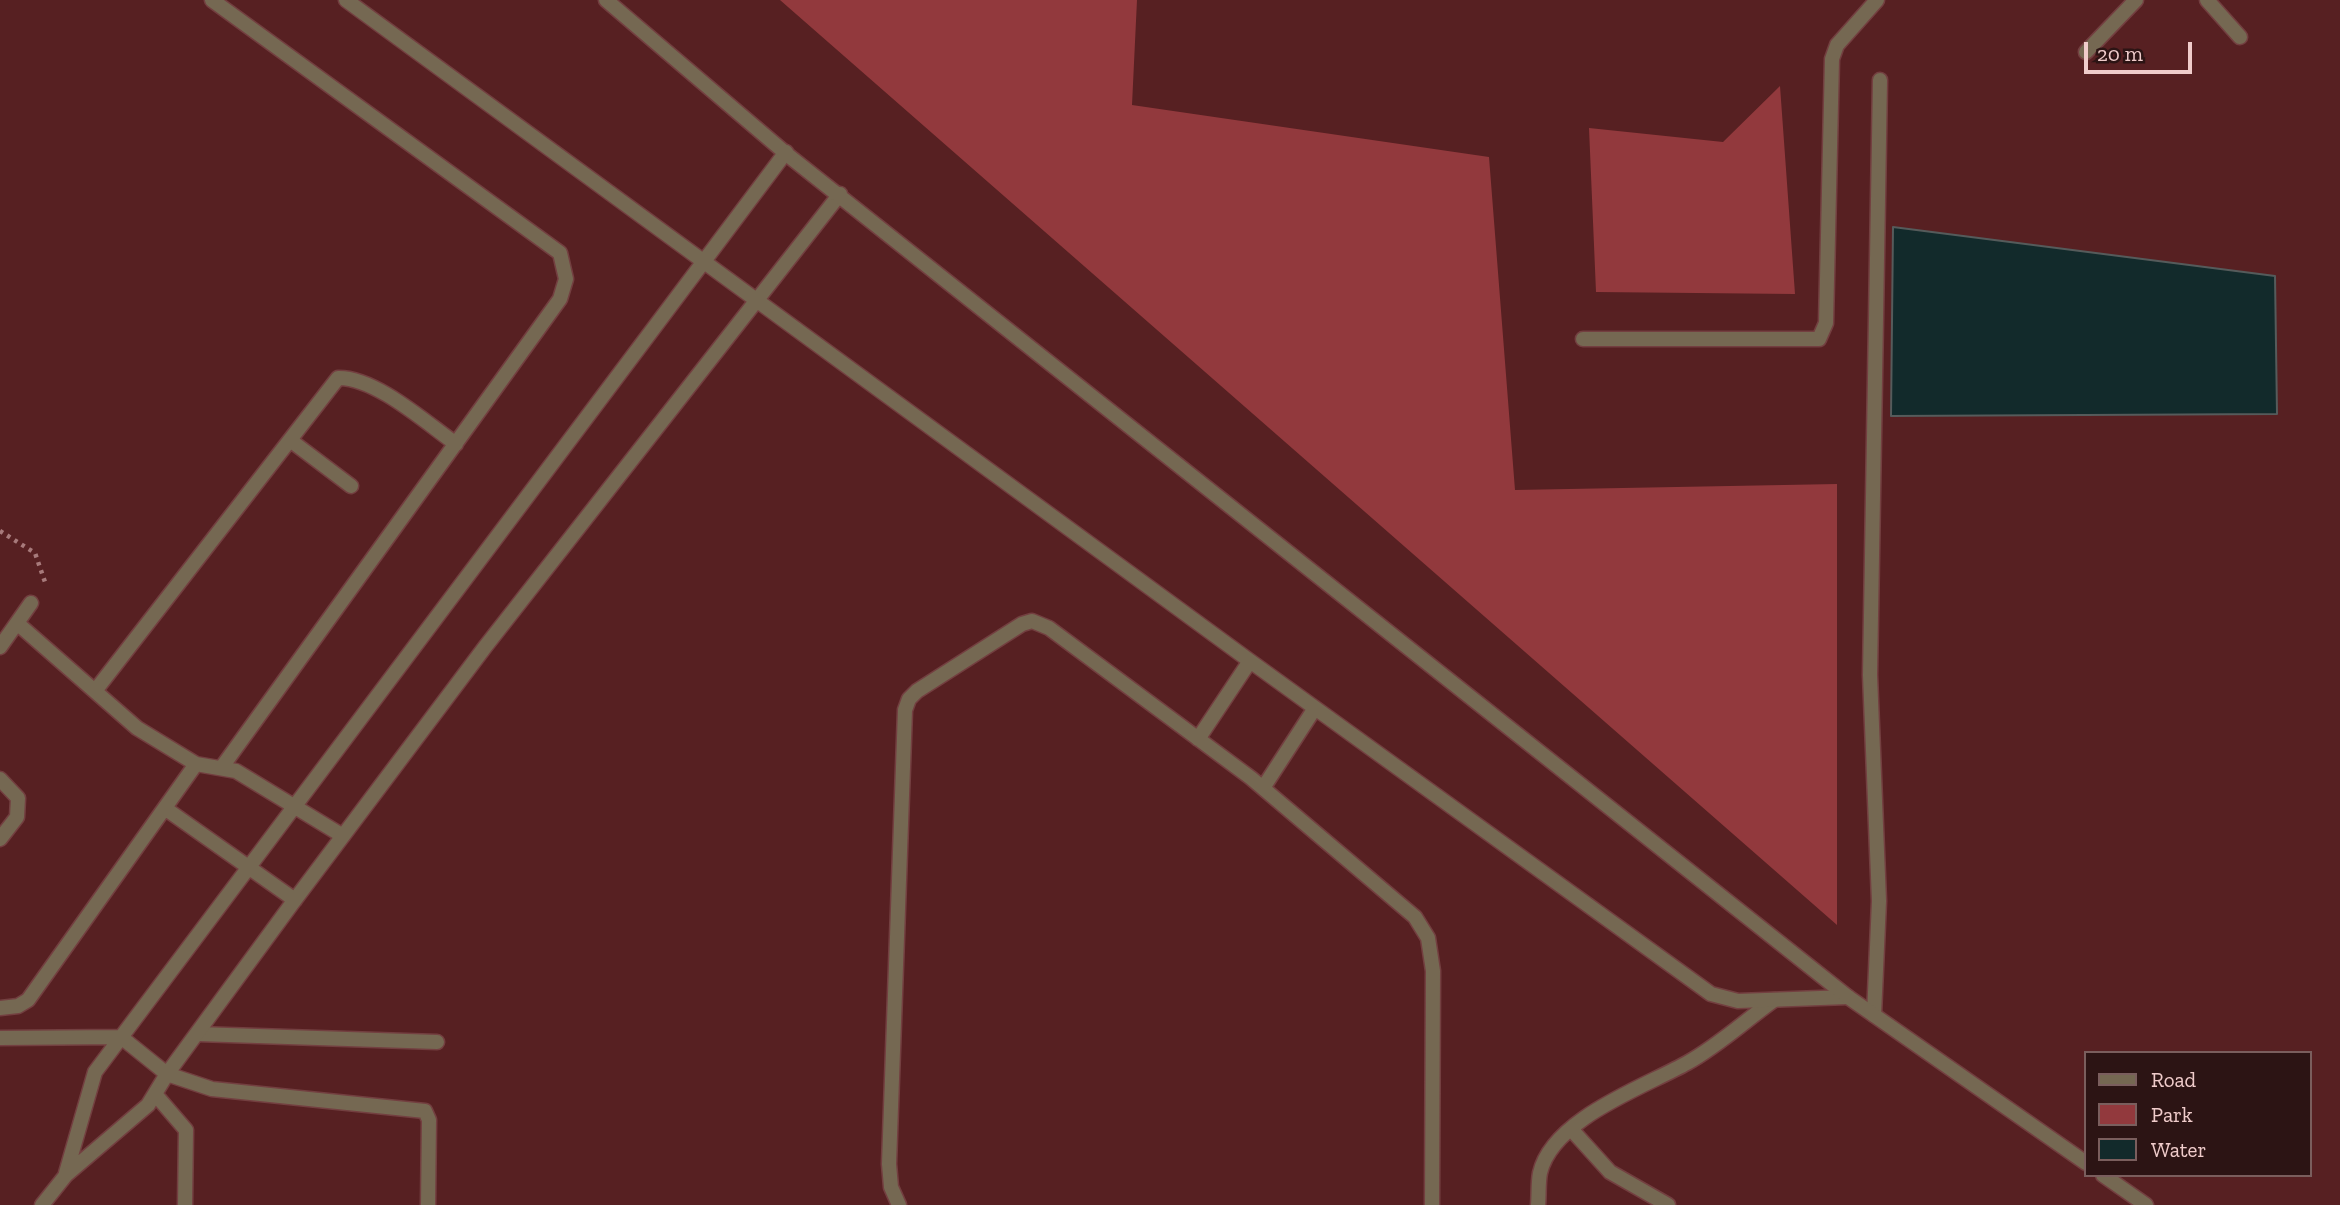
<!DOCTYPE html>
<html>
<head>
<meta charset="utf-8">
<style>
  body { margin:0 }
  #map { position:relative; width:2340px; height:1205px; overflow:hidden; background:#572022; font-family:"Zilla Slab",serif }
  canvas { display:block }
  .legend { position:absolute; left:2084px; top:1051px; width:228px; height:126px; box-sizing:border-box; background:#2c1414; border:2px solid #7a5e5d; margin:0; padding:9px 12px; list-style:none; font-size:21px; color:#f0cccb }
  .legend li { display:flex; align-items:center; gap:14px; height:35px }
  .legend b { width:35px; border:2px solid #7a5e5d }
  .scale { position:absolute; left:2084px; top:42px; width:108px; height:32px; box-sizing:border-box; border:4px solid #f0cccb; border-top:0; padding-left:9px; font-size:21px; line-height:24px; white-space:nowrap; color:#f0cccb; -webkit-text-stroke:5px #2c1414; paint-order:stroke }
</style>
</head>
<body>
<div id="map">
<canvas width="2340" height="1205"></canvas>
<ul class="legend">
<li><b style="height:9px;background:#756852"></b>Road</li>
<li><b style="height:19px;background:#92393d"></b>Park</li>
<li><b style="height:19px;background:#122a2b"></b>Water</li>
</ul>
<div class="scale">20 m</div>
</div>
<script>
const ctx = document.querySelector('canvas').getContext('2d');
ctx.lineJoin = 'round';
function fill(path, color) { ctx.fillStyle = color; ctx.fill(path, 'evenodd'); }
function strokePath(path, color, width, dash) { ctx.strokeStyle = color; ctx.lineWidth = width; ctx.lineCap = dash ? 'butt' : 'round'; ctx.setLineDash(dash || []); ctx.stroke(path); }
fill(new Path2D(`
  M780 0H1137L1132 105 1489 157 1515 490 1837 484V925Z
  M1780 86 1795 294 1596 292 1589 128 1723 142Z`), '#92393d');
const water = new Path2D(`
  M1893 227 2275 276 2277 414 1891 416Z`);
fill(water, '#122a2b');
strokePath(water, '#555b5b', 2);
const service = new Path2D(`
  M198 1034 437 1042
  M1571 1129 1610 1172 1668 1205
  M1538 1205C1539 1195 1538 1183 1540 1173 1552 1119 1644 1087 1687 1063 1718 1046 1746 1020 1774 1000`);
const minor = new Path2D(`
  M212 0 560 253 566 279 560 299 222 767
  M346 0 1250 661 1711 994 1738 1001 1848 997
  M2207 0 2240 37
  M2086 52 2136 0
  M1583 339H1819L1826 323 1832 59 1837 45 1877 0
  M290 440 351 486
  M17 623 137 728 196 764 236 771 343 836
  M0 647 31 603
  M95 691 338 378C375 377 425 422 456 444
  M1198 739 1250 661
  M0 779 18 798 17 817 0 839
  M1263 788 1315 708
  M166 809 295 900
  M0 1008 18 1006 28 1000 196 764
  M1874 1015 1879 901 1870 675 1880 80
  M0 1038 121 1037 167 1074 212 1089 425 1111 429 1120 428 1205
  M155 1094 186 1130 185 1205
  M66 1173 95 1072 786 152
  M42 1205 66 1175 148 1105 167 1074 291 905 485 647 840 194
  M899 1205 891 1187 889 1164 905 710 909 699 917 691 1022 624 1032 621 1049 628 1251 778 1415 917 1428 938 1433 971 1432 1205`);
const tertiary = new Path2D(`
  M606 0 789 156 1848 997 2086 1163
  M2103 1175 2146 1205`);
strokePath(service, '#733f40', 17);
strokePath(minor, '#733f40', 17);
strokePath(tertiary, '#733f40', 17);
strokePath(new Path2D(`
  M0 531 35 553 45 582`), '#a77a7b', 4.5, [3.5, 5]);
strokePath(service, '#756852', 14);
strokePath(minor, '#756852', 14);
strokePath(tertiary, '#756852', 14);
</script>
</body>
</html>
